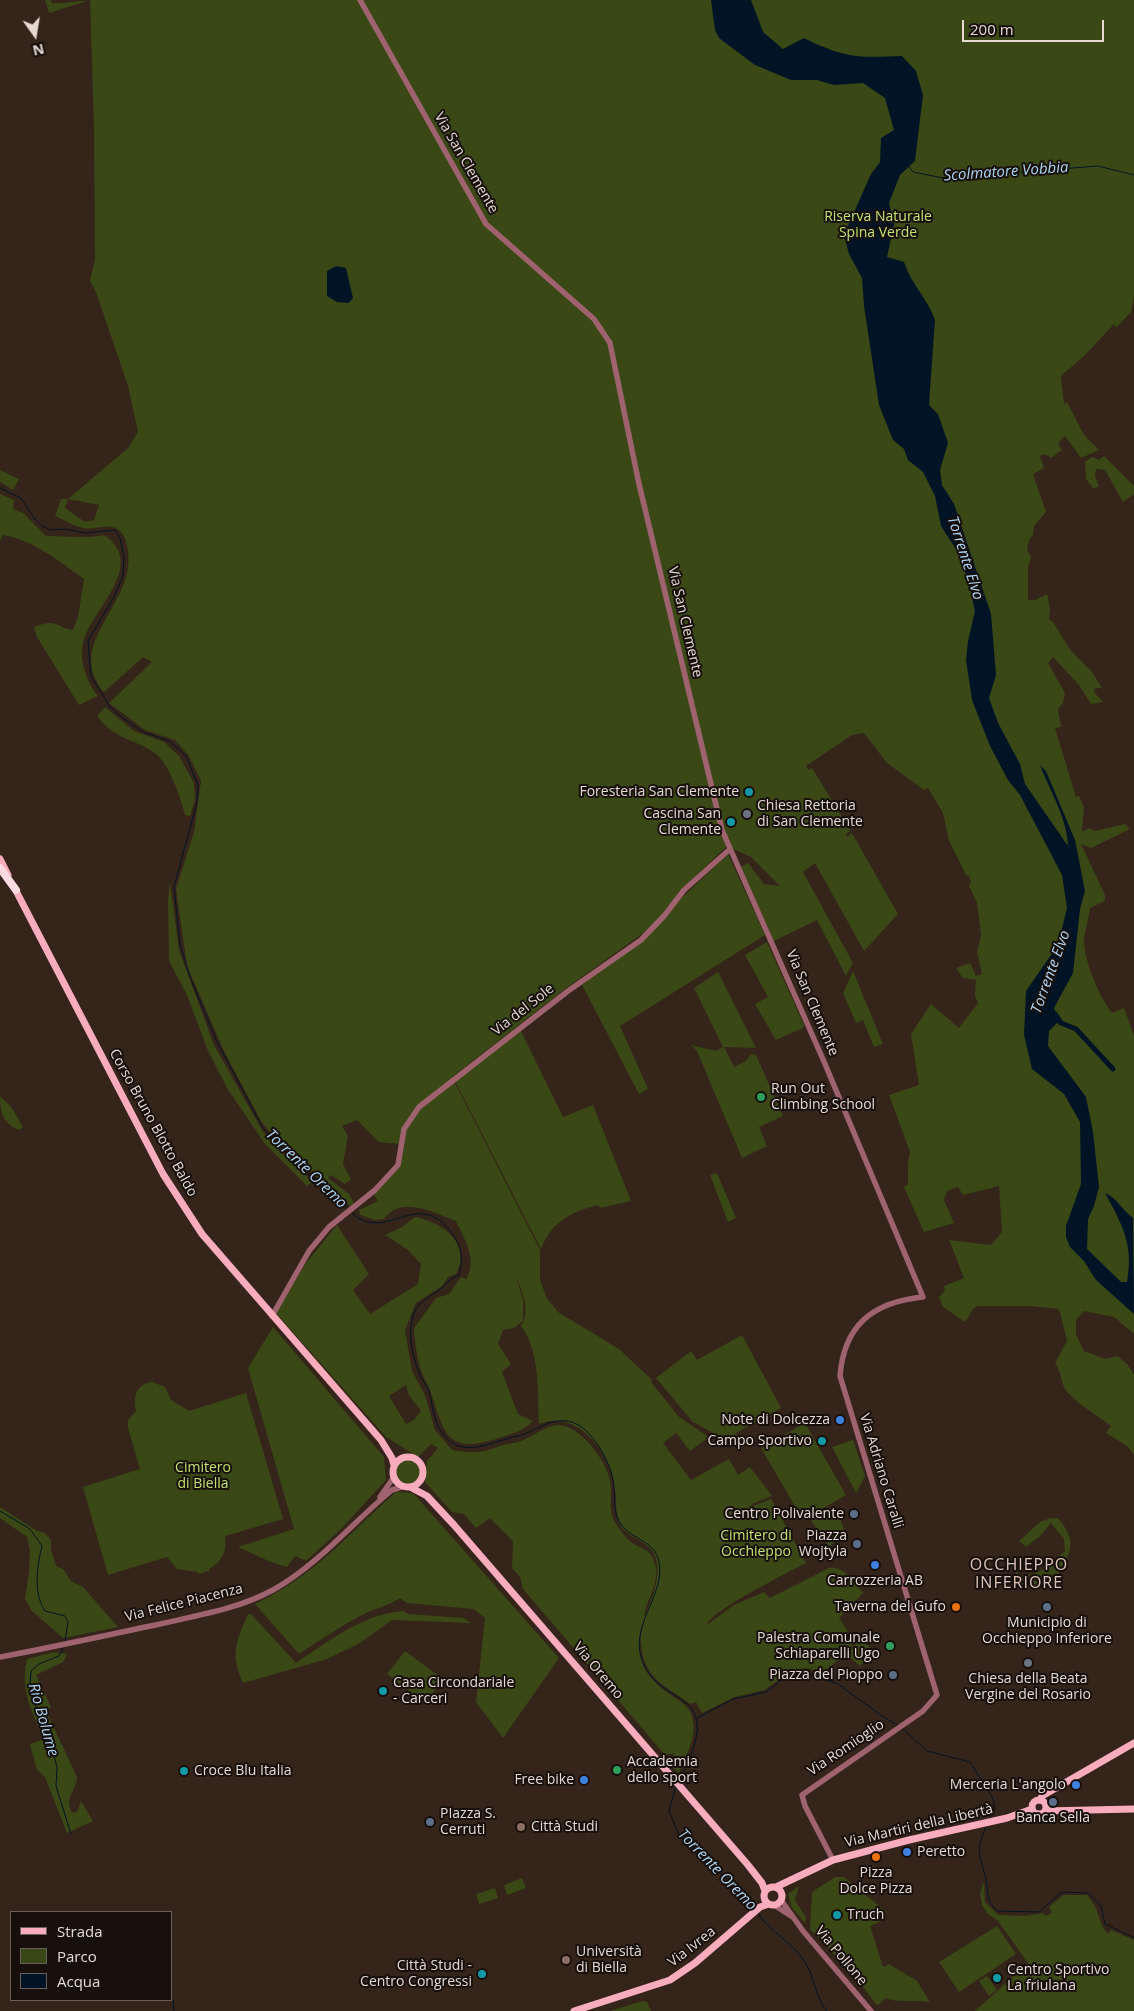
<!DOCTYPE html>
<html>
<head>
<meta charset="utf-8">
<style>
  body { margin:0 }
  #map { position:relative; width:1134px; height:2011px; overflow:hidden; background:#35241a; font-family:"Open Sans",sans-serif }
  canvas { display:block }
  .legend { position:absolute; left:10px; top:1911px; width:162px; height:90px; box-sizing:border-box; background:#170f0b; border:1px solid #6a605b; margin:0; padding:6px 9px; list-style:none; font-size:15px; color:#e6dad3 }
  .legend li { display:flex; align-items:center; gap:10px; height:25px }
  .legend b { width:25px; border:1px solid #6a605b }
  .north { position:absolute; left:10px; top:10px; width:50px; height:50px; -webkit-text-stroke:4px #170f0b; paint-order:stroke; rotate:167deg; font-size:14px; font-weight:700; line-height:20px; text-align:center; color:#e6dad3 }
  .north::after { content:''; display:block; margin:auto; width:18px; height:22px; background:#e6dad3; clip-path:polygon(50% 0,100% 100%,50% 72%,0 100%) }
  .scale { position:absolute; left:962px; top:20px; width:142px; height:22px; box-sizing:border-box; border:2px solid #e6dad3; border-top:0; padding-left:6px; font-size:15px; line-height:18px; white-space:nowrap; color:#e6dad3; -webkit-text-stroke:4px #170f0b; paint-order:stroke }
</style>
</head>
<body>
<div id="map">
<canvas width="1134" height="2011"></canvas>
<ul class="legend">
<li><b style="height:6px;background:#f9acbc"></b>Strada</li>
<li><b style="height:14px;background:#3a4815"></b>Parco</li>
<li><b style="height:14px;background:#001425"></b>Acqua</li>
</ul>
<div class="north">N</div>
<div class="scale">200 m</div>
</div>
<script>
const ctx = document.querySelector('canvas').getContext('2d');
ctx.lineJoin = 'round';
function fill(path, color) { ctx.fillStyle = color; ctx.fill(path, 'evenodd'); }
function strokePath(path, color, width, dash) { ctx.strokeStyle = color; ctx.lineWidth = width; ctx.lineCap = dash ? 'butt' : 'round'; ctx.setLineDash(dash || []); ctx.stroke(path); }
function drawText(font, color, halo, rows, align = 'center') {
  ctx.font = font + ' "Open Sans",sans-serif'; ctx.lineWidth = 4; ctx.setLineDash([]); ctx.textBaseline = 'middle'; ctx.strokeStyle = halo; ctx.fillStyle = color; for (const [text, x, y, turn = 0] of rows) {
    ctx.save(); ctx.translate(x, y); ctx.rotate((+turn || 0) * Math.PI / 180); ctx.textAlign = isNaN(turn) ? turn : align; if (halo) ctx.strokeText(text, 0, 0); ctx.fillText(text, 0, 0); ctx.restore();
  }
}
fill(new Path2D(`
  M45 0H51L52 3C63 5 76 0 87 1L49 13Z
  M90 0H1134V296L1131 312 1116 328 1114 324 1084 356 1061 376 1064 404 1067 402 1084 435 1099 450 1081 458 1065 436 1058 443 1062 450 1051 458 1045 454 1040 456 1044 468 1033 474 1046 512 1034 526 1033 535 1029 540 1027 550 1031 557 1028 567V600H1035L1047 594 1050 609 1049 619 1053 622 1071 651 1092 672 1102 688H1095L1094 692 1103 702 1091 704 1079 685 1053 657 1048 663 1065 693 1063 703 1058 709 1061 727 1055 728 1076 797 1079 796 1084 807 1082 832 1089 828 1095 831 1125 824 1130 829 1091 848 1081 844 1105 895V901L1090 908C1089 919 1084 932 1084 943 1086 966 1099 995 1112 1013L1124 1008 1134 1036V1334L1114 1317 1084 1311 1076 1320V1335L1084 1351 1105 1359 1118 1356 1128 1365 1134 1375V1455L1127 1446 1106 1433 1111 1426C1099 1417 1073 1401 1065 1389 1060 1380 1062 1373 1055 1363L1067 1341 1059 1309 1031 1306H978L974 1308 965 1322 943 1307 939 1297 945 1291 944 1286 964 1278 949 1240 991 1245 1002 1232 999 1186 963 1195 958 1187 947 1191 944 1200 954 1223 924 1232 904 1187 908 1184V1163L910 1152 889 1095 919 1085 911 1034 931 1004 959 1028 978 1003 975 996 976 980 963 978 956 968 970 963 976 976 982 974 977 953 981 935 977 903 969 886 971 882 969 876 966 875 949 841 943 813 928 788 924 790 887 763 864 733 852 735 806 766 809 770 812 768 849 828 850 831 846 834 847 837 852 833 898 914 864 951 815 863 803 872 853 963 846 976 817 920 774 941 741 867 748 863 764 884 780 886 751 857 727 846 679 892 653 926 565 989 452 1077 540 1250V1279L546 1297 558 1312 619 1349 652 1380 651 1382 679 1417 709 1437 690 1451 676 1433 663 1443 691 1480 729 1459 738 1475 750 1467 772 1496 752 1504 753 1506 771 1499 806 1563C789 1572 710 1611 707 1625L734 1605 764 1592 770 1598 829 1568C845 1566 854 1583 863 1593L839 1618 855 1642 841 1658 823 1672 806 1668 792 1671 764 1690 735 1697 702 1713 696 1702 690 1704C665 1685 644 1680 641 1643 640 1637 642 1630 642 1624 634 1656 645 1678 672 1696 683 1703 691 1707 693 1721 697 1738 685 1757 679 1773L671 1766 674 1753 665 1755 523 1589 520 1577 512 1568 513 1541 490 1518 476 1528 464 1514 452 1512 425 1482 427 1461 438 1448 431 1444 418 1457 386 1437 276 1313 306 1263 337 1225 369 1274 353 1290 370 1314 418 1284 421 1264 408 1250 385 1235 402 1227 415 1217C435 1221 461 1234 461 1259 461 1263 458 1269 456 1274L448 1277 442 1286 416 1303 405 1330 412 1371 425 1395 435 1430 452 1450C473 1454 481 1453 500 1446 510 1443 520 1443 529 1437 538 1433 546 1426 557 1425 579 1424 606 1460 610 1480 613 1496 607 1508 616 1524 620 1530 625 1537 631 1542 640 1549 651 1548 655 1564 661 1582 645 1602 644 1618 651 1601 661 1579 656 1559 652 1541 627 1539 619 1523 615 1512 617 1500 615 1489 611 1454 578 1408 539 1424 537 1392 541 1353 521 1326 531 1311 522 1291 516 1276L523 1300V1321L514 1328 503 1330 498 1344 511 1364 502 1372 518 1414 533 1421C523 1432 510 1434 496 1439 445 1455 444 1431 430 1390 428 1384 424 1379 422 1373 417 1359 415 1343 414 1328L436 1298 449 1294 461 1277 466 1279C478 1261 464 1238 456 1221 433 1212 401 1195 384 1219L375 1220 360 1215 359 1210 378 1201 374 1195 399 1167 403 1152 406 1121 402 1128 399 1144 379 1142 357 1120 342 1126 348 1136 343 1164 351 1179 345 1184 331 1175 328 1178 349 1194 354 1203 350 1206 310 1171 274 1137 261 1121 224 1051 187 966 176 889 194 832 201 781 189 756 175 740 145 730 109 703 152 662 143 657 104 692C100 689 98 685 96 680 74 638 135 599 128 552 127 544 126 537 120 531 110 521 95 531 83 528 74 526 64 520 55 516L61 499H68L128 448 138 432 128 386 96 292 90 281 95 259 94 129ZM68 499 99 505 94 520 85 522 65 508ZM406 1385 409 1395 421 1411 414 1420 406 1424 389 1396Z
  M1104 456 1134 486V494L1123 502 1105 470 1096 469 1095 476 1099 486 1094 489 1086 479 1085 462 1092 457 1099 460Z
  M0 470 19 479 13 490 0 482Z
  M0 494 14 500 13 509 23 513 46 536C68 536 82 539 104 535 149 565 90 611 83 643 79 661 87 683 98 696L79 705 37 637 34 627C57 618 54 626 73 630L78 617 84 579C59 561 33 540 3 535L0 541Z
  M105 707 134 731 164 742 179 756 194 783 195 799 190 816 185 815C181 799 169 763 155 753 133 738 115 740 97 716Z
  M728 854 765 935 620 1026 648 1089 639 1094 582 985 625 952Z
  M170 882 179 950 214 1045 263 1132 283 1154 313 1182 307 1186 265 1144 227 1088 208 1051 187 995 169 961 168 900Z
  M767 942 804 1025 803 1028 776 1040 755 1004 768 997 745 955Z
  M853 971 883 1044 874 1047 863 1020 856 1023 843 993Z
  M718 972 756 1048 724 1047 734 1067 746 1061 751 1054 756 1055 783 1116 759 1127 767 1146 742 1158 697 1051 691 1045 716 1051 723 1047 694 988Z
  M521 1031 563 1117 593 1105 631 1201 600 1208 598 1205C571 1212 551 1222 541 1249L456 1083V1080Z
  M0 1096 12 1108 23 1127 19 1130C3 1123 0 1112 0 1096Z
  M717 1173 736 1218 728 1222 710 1175Z
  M273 1327 384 1457 386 1480 341 1529 306 1561 295 1556 287 1567 271 1562 238 1547 294 1529 248 1368Z
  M742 1335 781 1408 736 1433 738 1438 730 1442 693 1422 656 1378 691 1351 697 1360Z
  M152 1382 165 1387 171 1400 189 1411 246 1393 283 1519 225 1536C227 1551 223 1561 209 1569V1571L199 1574 198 1572 177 1569 167 1557 108 1575 83 1487 140 1469 128 1428V1420L136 1411C133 1397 136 1384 152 1382Z
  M805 1423 846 1495 803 1520 761 1448Z
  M853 1440 865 1476 856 1493 832 1447Z
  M396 1472a12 12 0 1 1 24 0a12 12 0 1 1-24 0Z
  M396 1492 413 1493 559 1658 503 1738 476 1702 485 1618 474 1609 407 1603 400 1598C389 1606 376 1608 364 1614 341 1626 320 1640 299 1654L255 1604C315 1576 348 1534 396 1492Z
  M0 1507 37 1531 45 1533 51 1540V1550L56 1566 63 1569 71 1581 83 1587 118 1627 63 1638 31 1610 25 1599 29 1572 30 1551 27 1537 0 1518Z
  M833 1507 834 1510 837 1509 845 1533 829 1547 811 1520Z
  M1050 1518H1058C1077 1541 1072 1551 1058 1574L1042 1578H1021V1575C1038 1578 1053 1561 1065 1551L1064 1539 1051 1523 1040 1536 1026 1547 1019 1541 1040 1522Z
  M1016 1567 1019 1579 1024 1582 1058 1579 1029 1588 1016 1586Z
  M403 1611 408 1614 463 1618 472 1623 392 1620 360 1643 327 1659 243 1683C230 1653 236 1643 248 1614H251L296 1663C329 1641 363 1614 403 1611Z
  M860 1639 873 1650 860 1666 847 1655Z
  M405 1651 443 1679 425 1703 387 1674Z
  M54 1652 67 1654 63 1662 36 1675 51 1707 46 1711 77 1777C76 1793 64 1794 72 1813L77 1812 81 1801 93 1821 67 1833 45 1777 37 1770 30 1744 44 1739C31 1711 20 1689 27 1659Z
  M835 1877H844L886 1912 879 1922 870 1926 883 1967 889 1964 917 1981 930 2002C919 2000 894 2003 886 1998L878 2005 876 2004 856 1978 810 1929 812 1892Z
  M522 1878 526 1888 507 1895 504 1885Z
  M984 1882 985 1902 998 1915 1024 1916 1043 1913 1045 1916 1052 1913 1049 1907 1064 1895H1087C1101 1911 1097 1921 1108 1934L1111 1930 1134 1940V2011H975L1028 1963 998 1921 987 1913 982 1905 980 1893Z
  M799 1886 795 1900 806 1918 805 1923 792 1908 788 1894Z
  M495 1888 498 1898 479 1904 476 1894Z
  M997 1926 1016 1954 959 1992 939 1962Z
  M987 1976 997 1990 989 1996 979 1981Z
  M643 2001 647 2002 651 2011H610Z`), '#3a4815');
fill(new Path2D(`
  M711 0H751L763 32 783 49 804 38C844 58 858 58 902 56L916 71 923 95 915 161 900 175 889 203 894 224 887 257 904 262C911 284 928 299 935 320L929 405 938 414 948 443 940 470 942 485 954 504 991 614 996 675 989 698 998 723 1020 764 1025 784 1068 846C1067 818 1050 791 1040 765L1046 771 1075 840 1085 891 1080 909 1073 973 1054 1008 1059 1021 1049 1031 1048 1046 1086 1097 1093 1132 1099 1187 1094 1206 1088 1219 1087 1249 1121 1282H1127C1134 1245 1122 1224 1105 1193 1116 1197 1123 1211 1133 1218L1134 1314 1096 1280 1084 1261 1070 1247 1066 1237V1226L1081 1184 1080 1122 1064 1094 1032 1069 1024 1035 1026 991 1058 945 1067 908 1062 875 1020 795 1008 780 990 746 972 700 966 660 968 641 975 611 968 580 959 554 941 526 935 496 923 472 908 460 904 449 893 440 879 405 864 306 862 278 849 254 844 235 871 174 880 162 881 138 894 130 885 98 863 83 834 85 817 80H791L755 65 719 38 715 30Z
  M336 266 346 268 353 298 349 303 337 302 327 296V271Z`), '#001425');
strokePath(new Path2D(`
  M908 165 913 172 943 178 1098 166 1134 175
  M0 488 21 498 34 518 42 526 51 530 65 529 85 533 115 530 120 538 124 557 123 576 113 599 88 641 91 676 110 707 120 716 143 732 169 741 186 756 198 785 197 802 174 887 180 944 190 977 217 1042 263 1128 299 1166 334 1194 348 1209
  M351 1212C385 1246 416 1186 451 1232 462 1247 463 1258 459 1275 449 1279 449 1282 442 1288 429 1298 415 1302 412 1320 408 1338 413 1358 420 1375 422 1381 427 1385 429 1391 432 1402 433 1414 437 1424 454 1460 482 1446 509 1438 515 1436 521 1436 527 1433 544 1425 562 1414 580 1426 595 1436 610 1462 613 1480 616 1494 612 1507 619 1521 629 1540 655 1539 659 1562 665 1592 634 1622 640 1653 652 1713 733 1680 679 1780
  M0 1511 30 1529 42 1546C37 1566 33 1593 45 1611L65 1616 68 1622 65 1642
  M63 1648 59 1656 39 1664 31 1671 30 1684 33 1700 48 1734 57 1767 56 1786 71 1834
  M697 1718 733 1699 766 1692 784 1678 804 1672 838 1684 882 1716 899 1726
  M902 1728 927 1751 970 1762 992 1797 995 1808 990 1818
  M676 1786 669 1811 679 1835 750 1900 755 1909
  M986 1827C975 1851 980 1855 986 1879 989 1895 985 1898 997 1911L1039 1912 1062 1892 1088 1893 1101 1906 1105 1924 1134 1938
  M757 1912C770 1932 792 1942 805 1962 815 1977 815 1998 827 2011
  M173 2000 174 2011`), '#001425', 1);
strokePath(new Path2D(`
  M1055 1014 1061 1023 1076 1029 1113 1069`), '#001425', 5);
strokePath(new Path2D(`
  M360 0 486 224 594 319 610 343 639 484 722 830 825 1064 923 1297C873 1302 844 1325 840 1376L937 1695 923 1711 802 1795 805 1806 833 1860
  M272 1316 309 1251 329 1227 375 1190 398 1165 404 1129 419 1107 568 991 641 940 664 916 684 890 730 849
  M380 1497 394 1477
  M0 1657C54 1647 107 1635 160 1624 199 1615 238 1609 273 1590 319 1564 352 1523 392 1490L405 1486
  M781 1900 803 1931 871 2011
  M774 1905 791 1916`), '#9f626f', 5.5);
strokePath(new Path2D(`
  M0 859 8 875
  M14 887 163 1174 202 1234 381 1440 392 1458 394 1465
  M393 1472a15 15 0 1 1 30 0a15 15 0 1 1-30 0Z
  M410 1487 427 1496 454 1525 748 1865 762 1883 765 1891
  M1032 1807a7 7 0 1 1 14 0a7 7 0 1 1-14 0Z
  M1040 1800 1042 1796 1134 1743
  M1045 1811 1134 1809
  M764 1896a9 9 0 1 1 18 0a9 9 0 1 1-18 0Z
  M776 1887 833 1860 909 1840 1007 1818 1032 1809
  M574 2011 670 1980 695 1963 760 1907 769 1904`), '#f9acbc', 7);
strokePath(new Path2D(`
  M0 868 16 890`), '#fbdbe1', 8);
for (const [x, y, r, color] of [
  [749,792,5,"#0f9aa8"],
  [747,814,5,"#6b7280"],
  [731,822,5,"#0f9aa8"],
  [761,1097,5,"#2e9e5b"],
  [840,1420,5,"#3f7fe0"],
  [822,1441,5,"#0f9aa8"],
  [854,1514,5,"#5c6f8a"],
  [857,1544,5,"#5c6f8a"],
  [875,1565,5,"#3f7fe0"],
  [956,1607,5,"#e8710a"],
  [1047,1607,5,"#5c6f8a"],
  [890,1646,5,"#2e9e5b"],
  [1028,1663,5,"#6b7280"],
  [893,1675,5,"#5c6f8a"],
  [383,1691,5,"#0f9aa8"],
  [617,1770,5,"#2e9e5b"],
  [184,1771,5,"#0f9aa8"],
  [584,1780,5,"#3f7fe0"],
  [1076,1785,5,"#3f7fe0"],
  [1053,1802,5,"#5c6f8a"],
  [430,1822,5,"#5c6f8a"],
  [521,1827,5,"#8d6e63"],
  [907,1852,5,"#3f7fe0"],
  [876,1857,5,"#e8710a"],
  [837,1915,5,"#0f9aa8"],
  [566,1960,5,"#8d6e63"],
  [482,1974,5,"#0f9aa8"],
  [997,1978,5,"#0f9aa8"]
]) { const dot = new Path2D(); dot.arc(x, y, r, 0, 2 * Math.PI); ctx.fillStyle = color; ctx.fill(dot); strokePath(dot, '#170f0b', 2); }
drawText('14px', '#e6dad3', '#170f0b', [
  ["Via San Clemente",466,163,60],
  ["Via San Clemente",685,622,77],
  ["Via San Clemente",812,1003,67],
  ["Via del Sole",523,1010,-38],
  ["Corso Bruno Blotto Baldo",153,1123,61],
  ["Via Adriano Caralli",881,1471,73],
  ["Via Felice Piacenza",184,1603,-14],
  ["Via Oremo",598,1671,50],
  ["Via Romioglio",846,1748,-34],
  ["Via Martiri della Libertà",919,1826,-13],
  ["Via Ivrea",692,1947,-38],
  ["Via Pollone",841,1956,50]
]);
drawText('14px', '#c1e46f', '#170f0b', [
  ["Riserva Naturale",878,217],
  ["Spina Verde",878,233],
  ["Cimitero",203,1468],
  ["di Biella",203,1484],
  ["Cimitero di",756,1536],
  ["Occhieppo",756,1552]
]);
drawText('14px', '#e6dad3', '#170f0b', [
  ["Foresteria San Clemente",739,792],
  ["Chiesa Rettoria",757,806,"left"],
  ["di San Clemente",757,822,"left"],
  ["Cascina San",721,814],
  ["Clemente",721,830],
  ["Run Out",771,1089,"left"],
  ["Climbing School",771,1105,"left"],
  ["Note di Dolcezza",830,1420],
  ["Campo Sportivo",812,1441],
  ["Centro Polivalente",844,1514],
  ["Piazza",847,1536],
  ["Wojtyla",847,1552],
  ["Carrozzeria AB",875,1581,"center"],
  ["Taverna del Gufo",946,1607],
  ["Municipio di",1047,1623,"center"],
  ["Occhieppo Inferiore",1047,1639,"center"],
  ["Palestra Comunale",880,1638],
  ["Schiaparelli Ugo",880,1654],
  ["Piazza del Pioppo",883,1675],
  ["Chiesa della Beata",1028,1679,"center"],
  ["Vergine del Rosario",1028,1695,"center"],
  ["Casa Circondariale",393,1683,"left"],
  ["- Carceri",393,1699,"left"],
  ["Accademia",627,1762,"left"],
  ["dello sport",627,1778,"left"],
  ["Croce Blu Italia",194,1771,"left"],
  ["Free bike",574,1780],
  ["Merceria L'angolo",1066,1785],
  ["PIazza S.",440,1814,"left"],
  ["Cerruti",440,1830,"left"],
  ["Banca Sella",1053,1818,"center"],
  ["Città Studi",531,1827,"left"],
  ["Peretto",917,1852,"left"],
  ["Pizza",876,1873,"center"],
  ["Dolce Pizza",876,1889,"center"],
  ["Truch",847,1915,"left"],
  ["Università",576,1952,"left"],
  ["di Biella",576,1968,"left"],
  ["Città Studi -",472,1966],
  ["Centro Congressi",472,1982],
  ["Centro Sportivo",1007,1970,"left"],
  ["La friulana",1007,1986,"left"]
], 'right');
drawText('italic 15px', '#add5f4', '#170f0b', [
  ["Scolmatore Vobbia",1006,172,-4],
  ["Torrente Elvo",965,558,72],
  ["Torrente Elvo",1051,972,-70],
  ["Torrente Oremo",306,1169,44],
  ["Rio Bolume",43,1720,74],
  ["Torrente Oremo",717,1870,46]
]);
ctx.letterSpacing = '1px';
drawText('16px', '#dcc5b8', '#170f0b', [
  ["OCCHIEPPO",1019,1565],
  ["INFERIORE",1019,1583]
]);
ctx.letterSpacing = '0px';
</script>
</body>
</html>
